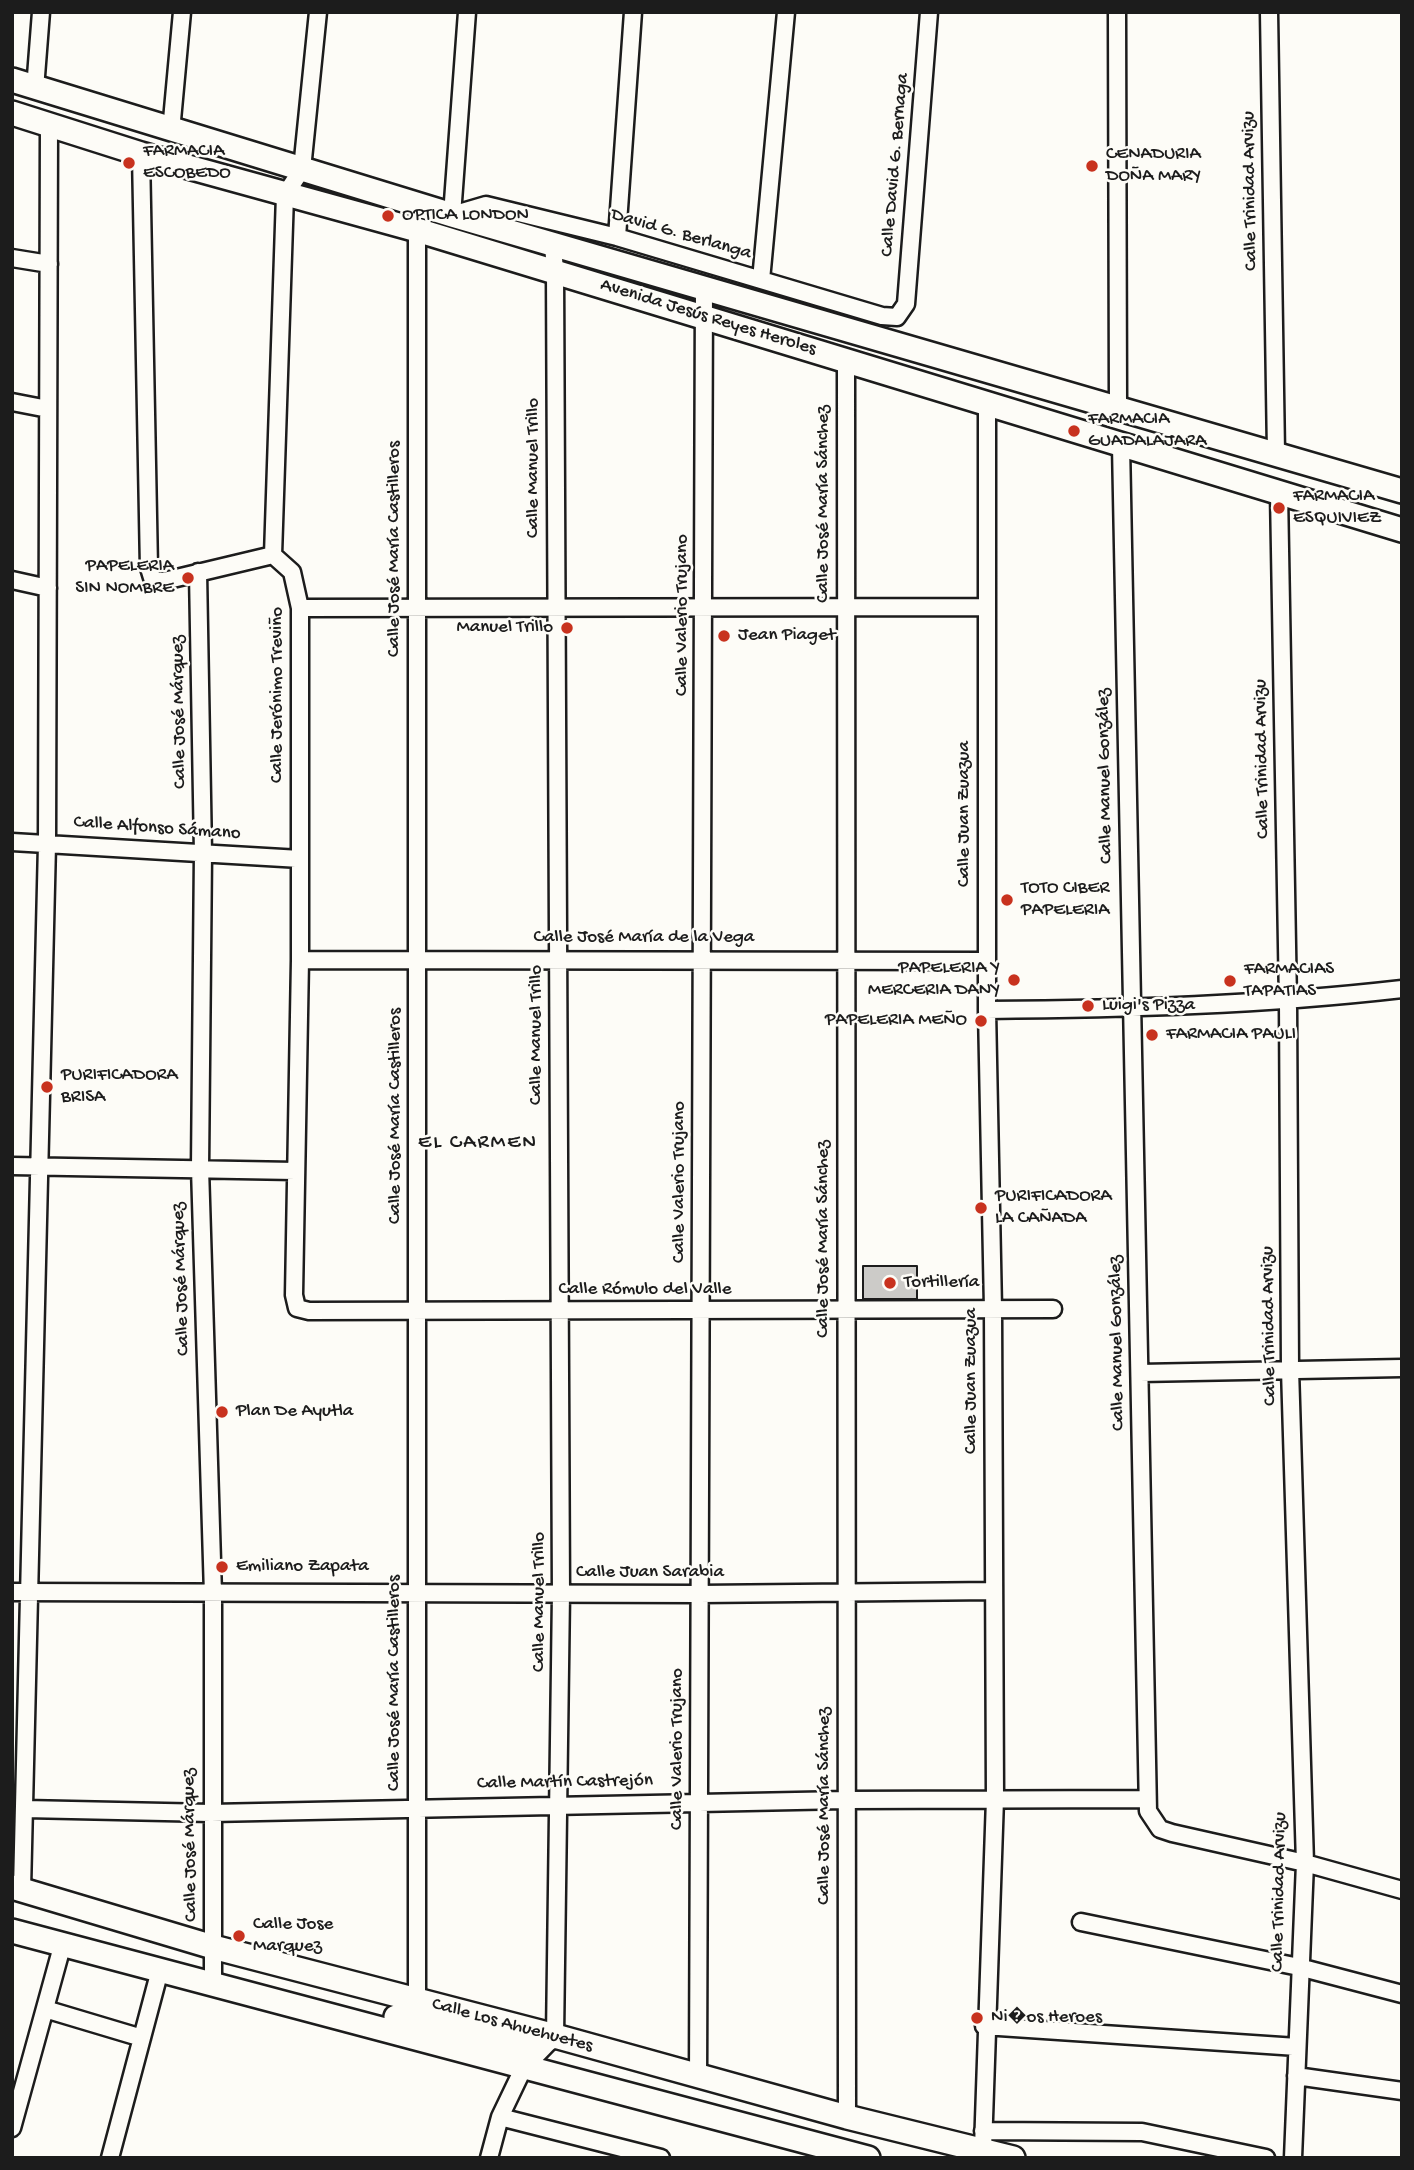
<!DOCTYPE html>
<html>
<head>
<meta charset="utf-8">
<style>
  body { margin:0 }
  #map { position:relative; width:1414px; height:2170px; overflow:hidden; background:#fdfcf7; font-family:"Gochi Hand",sans-serif }
  canvas { display:block }
  .frame { position:absolute; inset:0; border:14px solid #1c1c1c; pointer-events:none }
</style>
</head>
<body>
<div id="map">
<canvas width="1414" height="2170"></canvas>
<div class="frame"></div>
</div>
<script>
const ctx = document.querySelector('canvas').getContext('2d');
ctx.lineJoin = 'round';
function fill(path, color) { ctx.fillStyle = color; ctx.fill(path, 'evenodd'); }
function strokePath(path, color, width, dash) { ctx.strokeStyle = color; ctx.lineWidth = width; ctx.lineCap = dash ? 'butt' : 'round'; ctx.setLineDash(dash || []); ctx.stroke(path); }
function drawText(font, color, halo, rows, align = 'center') {
  ctx.font = font + ' "Gochi Hand",sans-serif'; ctx.lineWidth = 5; ctx.setLineDash([]); ctx.textBaseline = 'middle'; ctx.strokeStyle = halo; ctx.fillStyle = color; for (const [text, x, y, turn = 0] of rows) {
    ctx.save(); ctx.translate(x, y); ctx.rotate((+turn || 0) * Math.PI / 180); ctx.textAlign = isNaN(turn) ? turn : align; if (halo) ctx.strokeText(text, 0, 0); ctx.fillText(text, 0, 0); ctx.restore();
  }
}
const building = new Path2D(`
  M863 1266H917V1299H863Z`);
fill(building, '#cccbc8');
strokePath(building, '#1c1c1c', 2);
const street = new Path2D(`
  M318 12 302 169 285 195 273 555 292 572 300 608V960L294 1295 297 1308 309 1311 1053 1309
  M467 12 452 215 486 205 617 237 882 316 897 317 906 304 929 12
  M1117 12 1118 407
  M1269 12 1276 453
  M35 89 41 12
  M171 131 182 12
  M141 154 149 568 153 581H164L273 555
  M417 230V2002
  M617 237 633 12
  M12 258 49 264
  M761 280 786 12
  M846 361 847 2117
  M12 402 48 409
  M1121 445 1148 1811 1160 1829 1172 1833 1305 1863 1402 1890
  M1279 493 1288 1002 1290 1369 1305 1863 1293 2158
  M198 572 203 853 200 1168 213 1594V1984
  M12 580 48 588
  M300 608 985 607
  M12 842 300 859
  M300 960 987 961
  M987 1010C1126 1009 1263 1005 1402 989
  M12 1166 295 1171
  M1140 1373 1402 1368
  M12 1592 700 1594 994 1591
  M25 1809 211 1813 845 1800 1147 1799
  M22 1889 47 844 49 125
  M1081 1922 1299 1967 1402 1994
  M45 2009 142 2038
  M984 2026 1297 2047
  M1296 2076 1402 2091
  M698 2077 704 288
  M500 2117 661 2158
  M12 2128 63 1943
  M983 2131 1142 2132 1266 2158
  M983 2148 995 1799 993 1309 987 1010V404
  M110 2158 160 1970
  M489 2158 500 2117 523 2069 555 2036 561 1593 555 272 553 244`);
const secondary = new Path2D(`
  M12 80 452 215 1402 491
  M12 113 141 154 417 230 1402 530
  M12 1887 213 1947 555 2036 847 2117 1013 2158
  M12 1931 868 2158
  M396 2017 520 2047 555 2036`);
strokePath(street, '#1c1c1c', 21);
strokePath(secondary, '#1c1c1c', 28);
strokePath(street, '#fdfcf7', 16);
strokePath(secondary, '#fdfcf7', 23);
for (const [x, y, r, color] of [
  [129,163,7,"#c8321e"],
  [1092,166,7,"#c8321e"],
  [388,216,7,"#c8321e"],
  [1074,431,7,"#c8321e"],
  [1279,508,7,"#c8321e"],
  [188,578,7,"#c8321e"],
  [567,628,7,"#c8321e"],
  [724,636,7,"#c8321e"],
  [1007,900,7,"#c8321e"],
  [1014,980,7,"#c8321e"],
  [1230,981,7,"#c8321e"],
  [1088,1006,7,"#c8321e"],
  [981,1021,7,"#c8321e"],
  [1152,1035,7,"#c8321e"],
  [47,1087,7,"#c8321e"],
  [981,1208,7,"#c8321e"],
  [890,1283,7,"#c8321e"],
  [222,1412,7,"#c8321e"],
  [222,1567,7,"#c8321e"],
  [239,1936,7,"#c8321e"],
  [977,2018,7,"#c8321e"]
]) { const dot = new Path2D(); dot.arc(x, y, r, 0, 2 * Math.PI); ctx.fillStyle = color; ctx.fill(dot); strokePath(dot, '#fdfcf7', 2.5); }
drawText('19px', '#1c1c1c', '#fdfcf7', [
  ["FARMACIA",143,152],
  ["ESCOBEDO",143,174],
  ["CENADURIA",1106,155],
  ["DOÑA MARY",1106,177],
  ["OPTICA LONDON",402,216],
  ["FARMACIA",1088,420],
  ["GUADALAJARA",1088,442],
  ["FARMACIA",1293,497],
  ["ESQUIVIEZ",1293,519],
  ["PAPELERIA",174,567,"right"],
  ["SIN NOMBRE",174,589,"right"],
  ["Manuel Trillo",553,628,"right"],
  ["Jean Piaget",738,636],
  ["TOTO CIBER",1021,889],
  ["PAPELERIA",1021,911],
  ["PAPELERIA Y",1000,969,"right"],
  ["MERCERIA DANY",1000,991,"right"],
  ["FARMACIAS",1244,970],
  ["TAPATIAS",1244,992],
  ["Luigi's Pizza",1102,1006],
  ["PAPELERIA MEÑO",967,1021,"right"],
  ["FARMACIA PAULI",1166,1035],
  ["PURIFICADORA",61,1076],
  ["BRISA",61,1098],
  ["PURIFICADORA",995,1197],
  ["LA CAÑADA",995,1219],
  ["Tortillería",904,1283],
  ["Plan De Ayutla",236,1412],
  ["Emiliano Zapata",236,1567],
  ["Calle Jose",253,1925],
  ["Marquez",253,1947],
  ["Ni�os Heroes",991,2018]
], 'left');
drawText('19px', '#1c1c1c', '#fdfcf7', [
  ["Calle David G. Bernaga",896,165,-85],
  ["Calle Trinidad Arvizu",1251,191,-91],
  ["David G. Berlanga",681,235,16],
  ["Avenida Jesús Reyes Heroles",708,318,17],
  ["Calle Manuel Trillo",534,468,-90],
  ["Calle José María Sánchez",824,504,-90],
  ["Calle José María Castilleros",395,549,-90],
  ["Calle Valerio Trujano",683,615,-90],
  ["Calle Jerónimo Treviño",278,695,-90],
  ["Calle José Márquez",180,712,-91],
  ["Calle Trinidad Arvizu",1263,759,-91],
  ["Calle Manuel González",1106,776,-91],
  ["Calle Juan Zuazua",965,814,-90],
  ["Calle Alfonso Sámano",157,829,4],
  ["Calle José María de la Vega",644,938],
  ["Calle Manuel Trillo",537,1035,-90],
  ["Calle José María Castilleros",396,1116,-90],
  ["Calle Valerio Trujano",680,1182,-90],
  ["Calle José María Sánchez",824,1239,-90],
  ["Calle José Márquez",182,1279,-92],
  ["Calle Rómulo del Valle",645,1290],
  ["Calle Trinidad Arvizu",1270,1326,-91],
  ["Calle Manuel González",1118,1343,-91],
  ["Calle Juan Zuazua",972,1381,-90],
  ["Calle Juan Sarabia",650,1573],
  ["Calle Manuel Trillo",540,1602,-90],
  ["Calle José María Castilleros",395,1683,-90],
  ["Calle Valerio Trujano",678,1749,-90],
  ["Calle Martín Castrejón",565,1783,-1],
  ["Calle José María Sánchez",825,1806,-90],
  ["Calle José Márquez",191,1845,-91],
  ["Calle Trinidad Arvizu",1280,1892,-89],
  ["Calle Los Ahuehuetes",512,2026,15]
]);
ctx.letterSpacing = '2px';
drawText('21px', '#1c1c1c', '#fdfcf7', [
  ["EL CARMEN",478,1144]
]);
ctx.letterSpacing = '0px';
</script>
</body>
</html>
